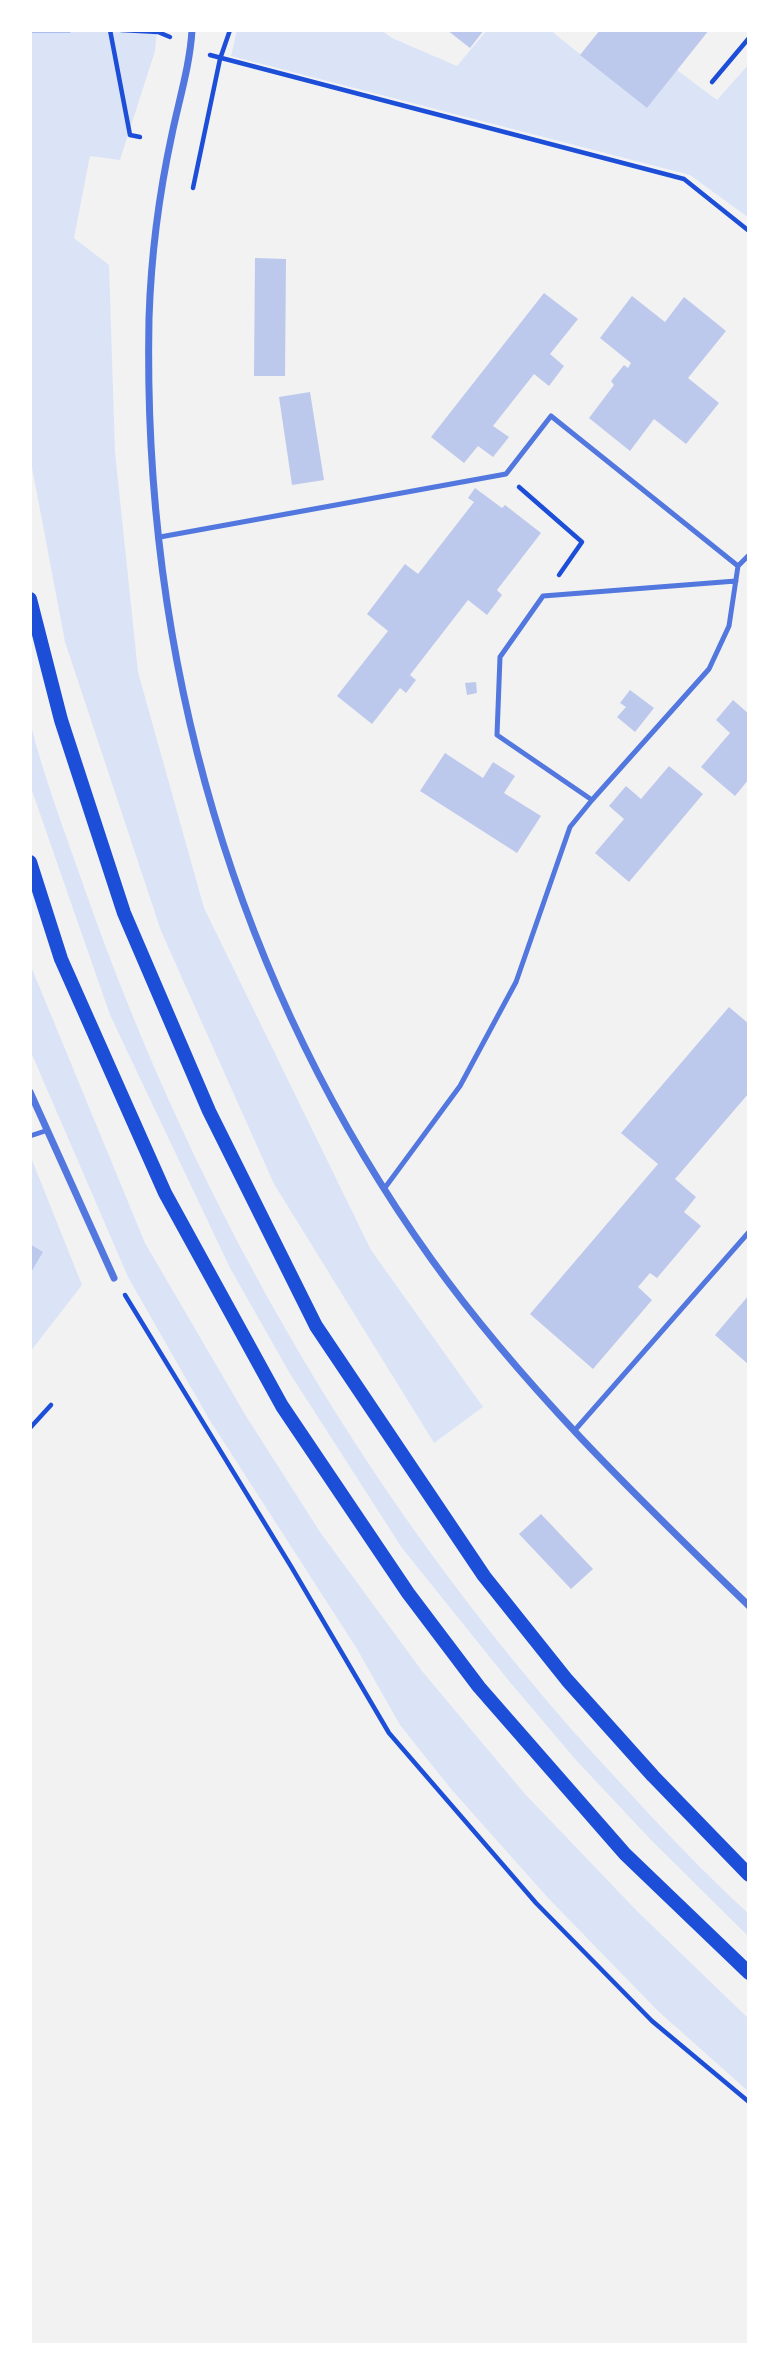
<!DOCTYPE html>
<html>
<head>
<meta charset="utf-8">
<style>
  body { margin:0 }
  #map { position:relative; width:779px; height:2375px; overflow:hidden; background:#f2f2f2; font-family:"Source Sans 3",sans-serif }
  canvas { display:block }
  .frame { position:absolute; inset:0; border:32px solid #fff; pointer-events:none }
</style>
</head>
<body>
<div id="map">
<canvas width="779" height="2375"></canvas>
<div class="frame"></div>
</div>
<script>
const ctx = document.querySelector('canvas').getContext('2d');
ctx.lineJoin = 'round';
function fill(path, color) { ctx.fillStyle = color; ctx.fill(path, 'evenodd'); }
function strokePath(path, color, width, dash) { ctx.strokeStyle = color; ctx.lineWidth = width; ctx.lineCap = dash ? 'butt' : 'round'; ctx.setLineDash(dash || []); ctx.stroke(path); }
fill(new Path2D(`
  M30 30H157L155 51 120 160 90 156 74 238 109 265 115 452 138 672 204 908 371 1250 483 1407 434 1443 274 1184 161 931 65 642 30 457Z
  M237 30H381L392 38 457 66 487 30H550L647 108 677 70 717 100 749 64V218L690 175 231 56Z
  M30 722C44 777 64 830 83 884 197 1213 377 1521 615 1777 658 1824 702 1871 749 1914V1937L651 1840 575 1759 509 1681 402 1548 289 1372 230 1268 110 1015 30 785Z
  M30 964 145 1243 246 1416 320 1532 422 1671 525 1794 637 1911 749 2019V2092L658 2011 549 1899 451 1789 400 1725 357 1649 209 1419 128 1277 30 1050Z
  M30 1155 82 1285 30 1352Z`), '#dbe4f7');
fill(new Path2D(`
  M447 30H484L470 48Z
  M600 30H709L647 108 580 55Z
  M255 258 286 259 285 376H254Z
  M544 293 578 319 550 354 564 366 549 386 534 374 493 426 509 437 493 457 478 446 464 463 431 437Z
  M632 296 665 322 684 297 726 331 688 378 719 403 686 444 654 419 630 451 589 418 614 385 611 381 624 365 628 368 631 363 600 338Z
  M310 392 324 480 292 485 279 397Z
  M475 488 502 508 505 505 541 533 497 590 502 595 487 615 468 600 410 675 416 680 406 693 400 688 372 724 337 696 388 631 367 614 405 564 418 574 474 502 468 498Z
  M476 682 477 693 467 695 465 683Z
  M630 690 654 708 635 732 617 717 626 707 620 703Z
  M733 700 749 714V779L735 796 701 767 730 733 716 720Z
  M445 753 483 778 493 762 515 776 504 793 541 816 517 853 420 791Z
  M669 766 703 794 629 882 595 853 624 819 609 806 626 786 641 799Z
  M729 1007 749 1024V1093L675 1179 696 1197 684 1212 701 1226 657 1278 650 1273 638 1287 652 1300 593 1369 530 1314 658 1164 621 1133Z
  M30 1244 43 1252 30 1274Z
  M749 1295V1365L715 1335Z
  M541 1514 593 1569 571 1589 519 1534Z`), '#bdc9ec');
strokePath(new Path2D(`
  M30 30H70
  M110 30 130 135 140 137
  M121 30 158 32 170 37
  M210 55 684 179 749 231
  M712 82 749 38
  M193 188 220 59 230 30
  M519 487 582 542 559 575
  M125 1295 292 1568 389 1733 536 1903 652 2021 749 2102
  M30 1428 51 1405`), '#1d4ed8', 4.5);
strokePath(new Path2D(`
  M160 537 506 474 551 416 738 566 729 626 709 669 592 800 497 735 500 657 543 596 736 581
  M738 566 749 555
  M30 1136 45 1131
  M384 1189 460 1086 516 982 570 827 592 800
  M575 1430 749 1232`), '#5277de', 5);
strokePath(new Path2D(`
  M192 30C190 65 179 100 172 134 159 194 151 257 149 318 142 658 234 983 432 1260 523 1387 638 1498 749 1606
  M30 1092 114 1278`), '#5277de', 7);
strokePath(new Path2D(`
  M30 599 61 720 124 913 209 1111 316 1326 484 1576 567 1680 653 1776 749 1875
  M30 862 61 959 165 1193 282 1406 408 1593 479 1687 625 1854 749 1973`), '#1d4ed8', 14);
</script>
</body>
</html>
